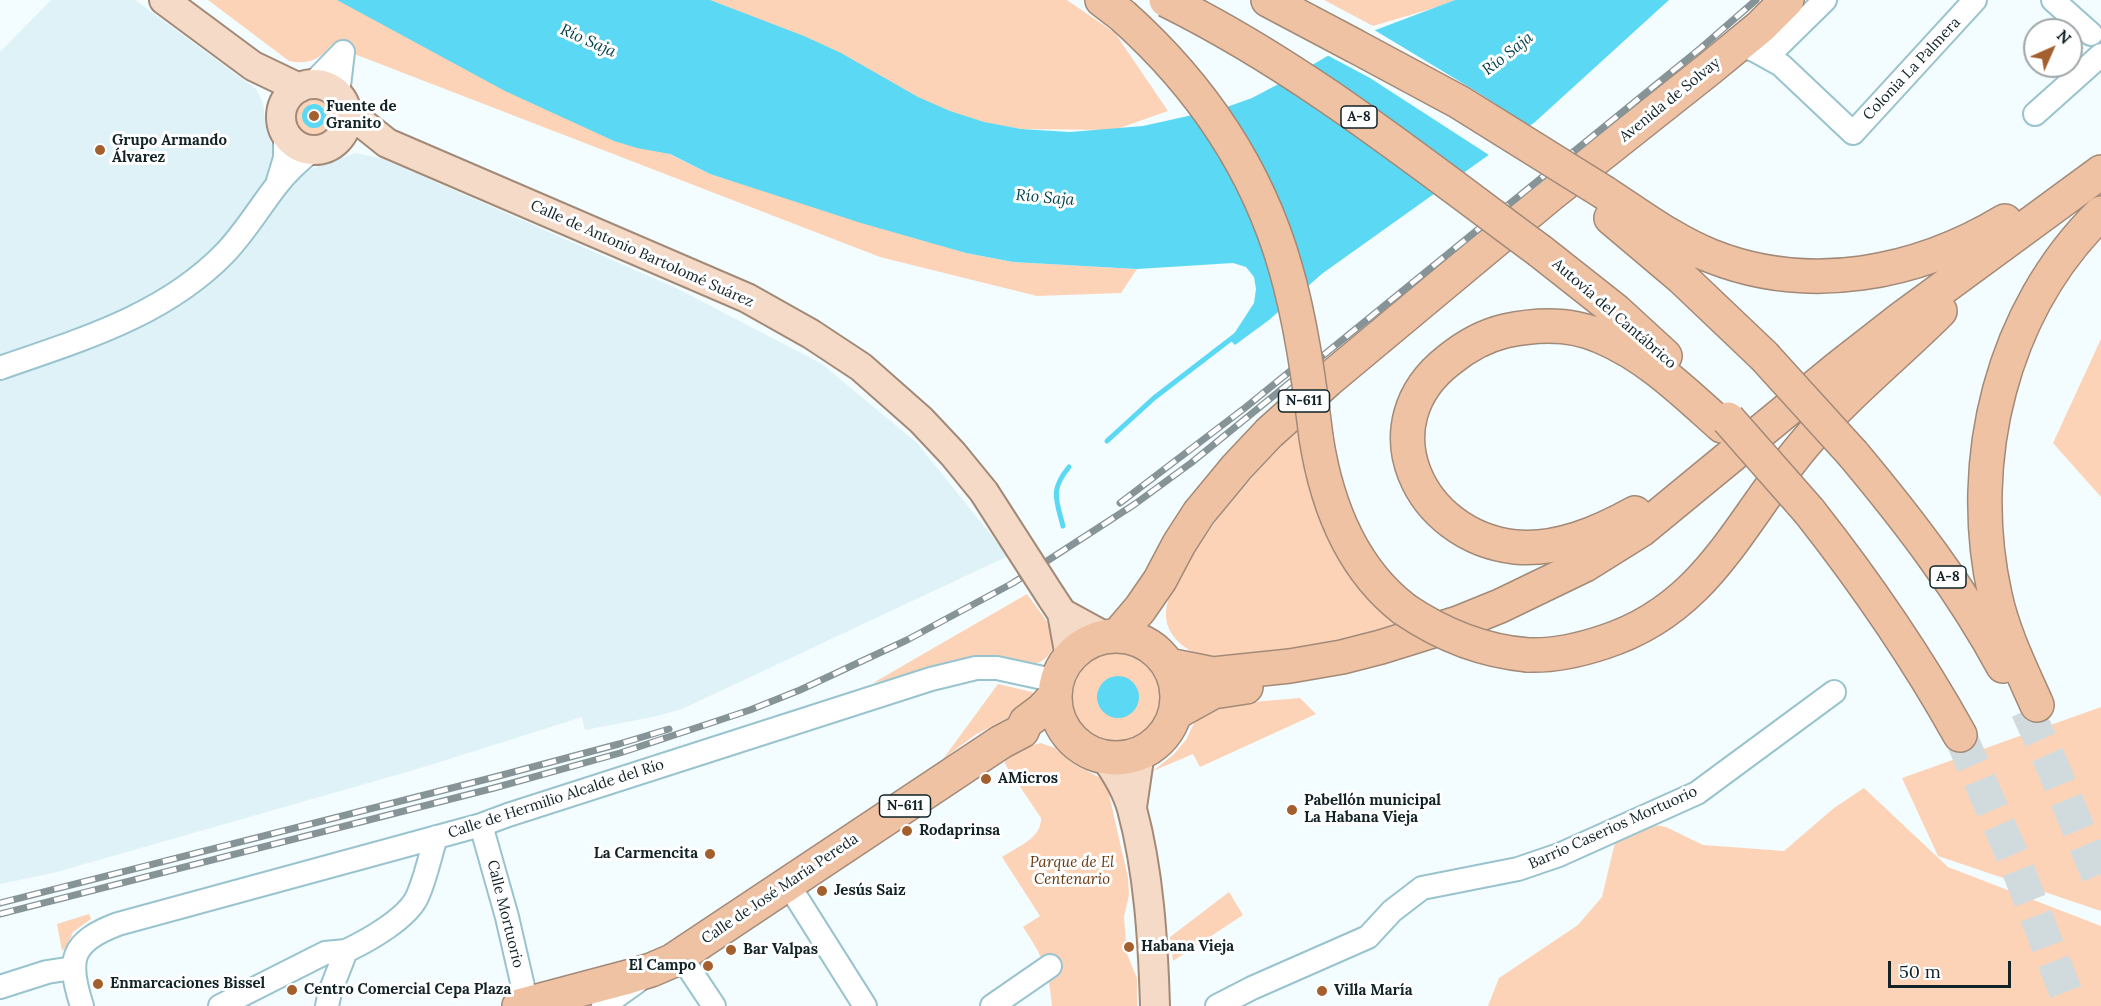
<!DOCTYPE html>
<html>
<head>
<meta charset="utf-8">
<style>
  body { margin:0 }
  #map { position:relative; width:2101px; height:1006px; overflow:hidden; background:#f3fcfe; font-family:Lora,serif }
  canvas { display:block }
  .north { position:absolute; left:2023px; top:18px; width:60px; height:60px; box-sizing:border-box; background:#fff; border:2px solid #a0a7a9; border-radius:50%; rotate:45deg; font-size:16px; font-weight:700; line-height:24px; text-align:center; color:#122327 }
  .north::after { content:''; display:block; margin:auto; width:21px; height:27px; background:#a3602e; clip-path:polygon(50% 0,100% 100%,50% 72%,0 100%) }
  .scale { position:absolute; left:1888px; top:961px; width:123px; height:27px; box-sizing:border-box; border:3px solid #122327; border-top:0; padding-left:8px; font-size:18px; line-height:21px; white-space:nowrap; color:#122327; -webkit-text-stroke:4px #fff; paint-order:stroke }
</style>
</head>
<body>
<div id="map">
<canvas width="2101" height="1006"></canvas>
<div class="north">N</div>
<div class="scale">50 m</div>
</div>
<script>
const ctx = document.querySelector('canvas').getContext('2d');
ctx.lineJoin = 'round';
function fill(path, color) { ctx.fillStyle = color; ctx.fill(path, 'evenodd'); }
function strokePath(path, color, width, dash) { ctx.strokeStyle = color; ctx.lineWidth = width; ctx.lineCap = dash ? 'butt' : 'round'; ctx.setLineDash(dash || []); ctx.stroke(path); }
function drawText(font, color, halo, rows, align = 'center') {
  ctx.font = font + ' Lora,serif'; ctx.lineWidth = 6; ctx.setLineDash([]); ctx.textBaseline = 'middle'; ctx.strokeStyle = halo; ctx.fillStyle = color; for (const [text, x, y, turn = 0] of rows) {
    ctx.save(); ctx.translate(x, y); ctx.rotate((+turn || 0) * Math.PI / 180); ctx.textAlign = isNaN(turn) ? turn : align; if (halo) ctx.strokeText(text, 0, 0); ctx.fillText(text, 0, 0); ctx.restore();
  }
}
fill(new Path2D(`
  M51 0H135L256 89 263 103 266 129 273 148 309 170 356 153 383 159 678 289 822 364 917 443 1008 556 682 709 657 716 585 730 582 717 424 767 53 873 0 884V52Z`), '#def2f7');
fill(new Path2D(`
  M208 0H355L710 174 966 253 1013 262 1137 269 1121 293 1037 296 880 257 331 45C320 60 307 65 289 61Z
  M638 0H1067L1115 33 1168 111 1114 130 1021 129 904 109Z
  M1324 0H1455L1437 7 1373 26Z
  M316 94 329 100C346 124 324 147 300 131 287 115 296 97 316 94ZM312 103 323 107 326 114 322 125 314 128 303 111Z
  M2101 339V497L2053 443Z
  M1301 426 1409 631C1366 642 1322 646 1278 651 1254 654 1225 661 1201 655 1185 651 1167 635 1166 617 1165 598 1178 579 1188 563 1220 510 1258 470 1301 426Z
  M1027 594C1035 606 1058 631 1054 645 1052 652 1046 659 1040 662 1029 666 999 656 985 657 961 657 936 667 913 673 900 677 886 680 873 683Z
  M1073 698a46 46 0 1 1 92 0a46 46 0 1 1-92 0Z
  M998 684 1032 692 1034 695 1025 709 975 735 943 759Z
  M1300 698 1316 714 1200 767 1193 754 1153 771 1173 755 1186 740 1197 717 1233 701 1253 702Z
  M2101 707V911L1938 856 1902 778Z
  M1041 743 1055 748 1072 763 1106 781 1128 878 1129 895 1124 917 1127 954 1137 978V1006H1052C1049 970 1043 957 1023 927L1040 916 1002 857C1017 847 1042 838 1041 818L1005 764V759L1029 746Z
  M1864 788 1948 867 2101 926V1006H1488L1499 978 1578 925 1602 897 1616 838 1655 825 1666 827 1703 845 1784 851 1834 808Z
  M1229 892 1243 915 1173 961 1170 937Z
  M89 914 91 919 73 932 67 946 62 951 57 924Z`), '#fdd3b7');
fill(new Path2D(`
  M337 0H710L804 36 841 53 918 97 950 111 984 122 1021 129 1070 132 1143 126 1224 108 1252 98 1290 78 1365 34 1455 0H1669L1535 122 1323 273 1269 320 1235 345 1230 340 1254 303 1256 289 1254 277 1246 267 1233 263 1137 269 1013 262 966 253 861 223 710 174 670 154 637 148 614 141 505 91Z
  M302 116a12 12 0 1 1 24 0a12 12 0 1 1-24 0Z
  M1097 697a21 21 0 1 1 42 0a21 21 0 1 1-42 0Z`), '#5bd8f4');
fill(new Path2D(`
  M1371 28 1479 93 1532 128 1492 157 1370 78 1325 54Z`), '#f3fcfe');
strokePath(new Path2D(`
  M1107 441 1154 398 1236 335
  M1063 526C1056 499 1050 490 1069 467`), '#5bd8f4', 5);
strokePath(new Path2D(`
  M2027 710 2051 763 2101 883
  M1960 735 2016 864 2071 1006`), '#d1dbde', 33, [33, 16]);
const minor = new Path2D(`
  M2053 0 2091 34
  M1738 45 1754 50 1781 65 1853 133 1975 0
  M1767 57 1825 0
  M313 83 343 52
  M338 94 343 52
  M2035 114 2101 55
  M278 181 285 158V133
  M0 368C80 340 164 316 225 253 245 232 259 208 277 185 287 172 300 160 313 150
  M481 825 507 917 527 1004
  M788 884 865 1006
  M680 955 714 1006
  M0 987 47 972 73 968
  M82 1006C67 960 70 942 118 924L481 825 508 815 931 679 976 668H997L1057 681
  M220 1006 325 953 346 951
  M327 1006 330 992 346 951C367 941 409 918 418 895 426 877 430 856 436 837
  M603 1006 638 981
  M992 1006 1050 966
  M1217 1006 1252 988 1368 937 1392 911 1422 888 1518 869 1559 855 1697 793 1834 692`);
const major = new Path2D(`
  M164 0 253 66 299 88
  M281 117a33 33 0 1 1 66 0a33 33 0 1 1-66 0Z
  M347 111 387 143 747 298 811 334 861 367 921 420 953 454 984 492
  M1052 598 1062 613 1070 657
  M1062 613 1106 637
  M1104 756C1115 771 1127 791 1132 809 1149 872 1153 941 1155 1006
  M1132 807 1140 752`);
const highway = new Path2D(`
  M1102 0 1123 16
  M1268 0 1353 45
  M1605 193C1639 215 1673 241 1711 256 1809 295 1917 274 2005 221
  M1611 218 1682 278 1764 356
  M1540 251 1616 311 1665 356
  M1316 437C1326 502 1350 567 1404 609
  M1853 454C1909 521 1962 590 2003 666
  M1809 511C1865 582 1916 656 1960 735
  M1635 513C1599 533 1557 551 1515 547 1418 536 1366 424 1449 360 1465 347 1484 336 1505 331 1537 324 1572 323 1602 337 1649 357 1685 393 1722 426
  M1117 636 1140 609 1160 580 1179 544 1199 513 1237 467 1269 433 1328 380 1550 195 1709 69 1760 27 1787 0
  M1055 697a61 61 0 1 1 122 0a61 61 0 1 1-122 0Z
  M1528 655C1554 656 1580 650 1604 642 1710 608 1740 518 1807 441 1847 394 1896 355 1940 311
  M1168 665 1213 674 1290 666 1342 657 1381 647 1458 623 1500 606 1585 565 1641 530 1838 368 1902 318 2101 172
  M2037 705C2021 669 2003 633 1995 595 1965 460 2002 310 2101 213
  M1175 713 1213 692 1246 687
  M519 1006 628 977 651 970 672 961 1001 742 1022 731 1026 722 1042 710 1055 696`);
strokePath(minor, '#99c3ce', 26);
strokePath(major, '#a28a78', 32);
strokePath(highway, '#a28a78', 36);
strokePath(minor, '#fff', 22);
strokePath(major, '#f6dac8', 28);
strokePath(highway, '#f0c2a4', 33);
const rail = new Path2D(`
  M1120 503 1246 407 1310 355
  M0 903 491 778 619 744 669 729
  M0 914 494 788 620 753 750 710 800 690 907 640 1013 583 1135 504 1191 463 1701 48 1756 0`);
strokePath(rail, '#879497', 7);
strokePath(rail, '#fff', 4.5, [14]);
const majorBridge = new Path2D(`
  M984 492 1052 598`);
const highwayBridge = new Path2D(`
  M1166 0C1302 67 1419 162 1540 251
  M1123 16C1199 84 1256 166 1285 266 1301 321 1309 380 1316 437
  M1353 45 1459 102 1605 193
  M1764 356 1853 454
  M1728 419 1809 511
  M1404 609C1442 635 1482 651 1528 655`);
strokePath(majorBridge, '#a28a78', 32, []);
strokePath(highwayBridge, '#a28a78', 36, []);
strokePath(majorBridge, '#f6dac8', 28);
strokePath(highwayBridge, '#f0c2a4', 33);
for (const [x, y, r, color] of [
  [314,116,6,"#a3602e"],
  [100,150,6,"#a3602e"],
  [986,779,6,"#a3602e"],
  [1292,810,6,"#a3602e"],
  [907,831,6,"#a3602e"],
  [710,854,6,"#a3602e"],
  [822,891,6,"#a3602e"],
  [1129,947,6,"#a3602e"],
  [731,950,6,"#a3602e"],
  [708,966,6,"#a3602e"],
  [98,984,6,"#a3602e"],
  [292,990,6,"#a3602e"],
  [1322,991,6,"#a3602e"]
]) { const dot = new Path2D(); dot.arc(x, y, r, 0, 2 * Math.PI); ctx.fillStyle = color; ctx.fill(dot); strokePath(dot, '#fff', 2); }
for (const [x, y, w] of [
  [1359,117,36],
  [1304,401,51],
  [1948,577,36],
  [905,806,51]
]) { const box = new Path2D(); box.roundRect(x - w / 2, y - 11, w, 22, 4.5); ctx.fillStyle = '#fff'; ctx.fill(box); strokePath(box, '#122327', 1.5); }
drawText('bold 14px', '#122327', null, [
  ["A-8",1359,117],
  ["N-611",1304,401],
  ["A-8",1948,577],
  ["N-611",905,806]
]);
drawText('15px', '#122327', '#fff', [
  ["Colonia La Palmera",1912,69,-47],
  ["Avenida de Solvay",1670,100,-39],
  ["Calle de Antonio Bartolomé Suárez",642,254,24],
  ["Autovía del Cantábrico",1614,314,41],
  ["Calle de Hermilio Alcalde del Río",556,799,-18],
  ["Barrio Caserios Mortuorio",1613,828,-24],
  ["Calle de José María Pereda",780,889,-34],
  ["Calle Mortuorio",505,914,76]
]);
drawText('bold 15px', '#122327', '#fff', [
  ["Fuente de",326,107],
  ["Granito",326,124],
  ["Grupo Armando",112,141],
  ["Álvarez",112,158],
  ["AMicros",998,779],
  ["Pabellón municipal",1304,801],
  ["La Habana Vieja",1304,818],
  ["Rodaprinsa",919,831],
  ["La Carmencita",698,854,"right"],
  ["Jesús Saiz",834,891],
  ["Habana Vieja",1141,947],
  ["Bar Valpas",743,950],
  ["El Campo",696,966,"right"],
  ["Enmarcaciones Bissel",110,984],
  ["Centro Comercial Cepa Plaza",304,990],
  ["Villa María",1334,991]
], 'left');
drawText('italic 15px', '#68370d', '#fff', [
  ["Parque de El",1072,863],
  ["Centenario",1072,880]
]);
drawText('italic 16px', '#013e49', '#fff', [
  ["Río Saja",588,41,24],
  ["Río Saja",1508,54,-38],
  ["Río Saja",1045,198,5]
]);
</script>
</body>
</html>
